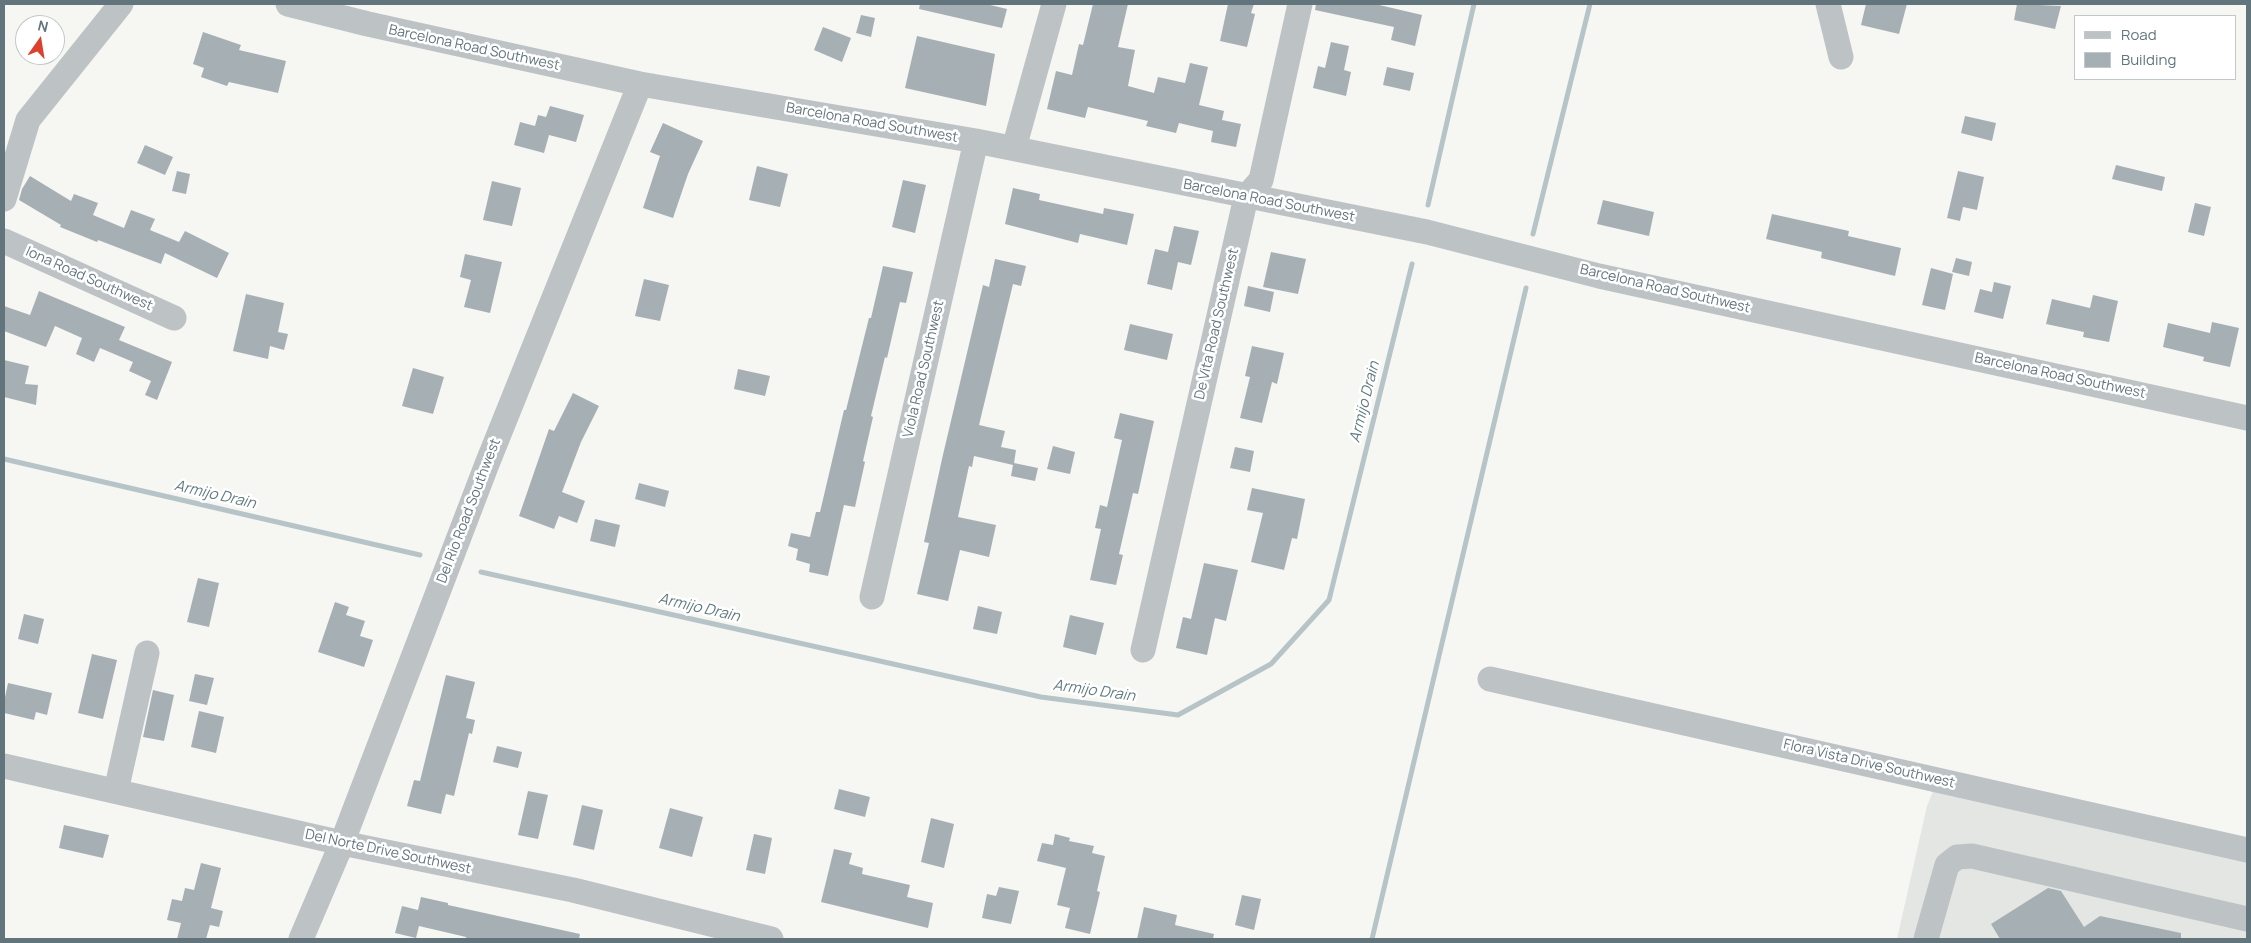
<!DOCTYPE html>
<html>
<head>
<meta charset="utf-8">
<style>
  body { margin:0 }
  #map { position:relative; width:2251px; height:943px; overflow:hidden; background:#f6f6f3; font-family:Manrope,sans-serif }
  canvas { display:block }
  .frame { position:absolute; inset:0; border:5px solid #62757d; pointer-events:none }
  .legend { position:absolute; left:2074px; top:15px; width:162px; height:65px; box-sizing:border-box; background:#fff; border:1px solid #c0c8cb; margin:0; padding:6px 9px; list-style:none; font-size:15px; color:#62757d }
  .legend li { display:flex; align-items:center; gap:10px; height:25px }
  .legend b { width:25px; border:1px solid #c0c8cb }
  .north { position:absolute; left:15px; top:15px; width:50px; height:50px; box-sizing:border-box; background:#fff; border:1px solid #c0c8cb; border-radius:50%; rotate:13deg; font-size:14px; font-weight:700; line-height:20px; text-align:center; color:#62757d }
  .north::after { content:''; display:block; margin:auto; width:18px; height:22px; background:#db412e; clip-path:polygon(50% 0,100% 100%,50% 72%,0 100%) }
</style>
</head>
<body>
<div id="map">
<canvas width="2251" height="943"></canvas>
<div class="frame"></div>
<ul class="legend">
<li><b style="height:6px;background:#bdc3c5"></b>Road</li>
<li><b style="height:14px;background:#a6b0b4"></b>Building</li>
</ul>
<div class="north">N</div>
</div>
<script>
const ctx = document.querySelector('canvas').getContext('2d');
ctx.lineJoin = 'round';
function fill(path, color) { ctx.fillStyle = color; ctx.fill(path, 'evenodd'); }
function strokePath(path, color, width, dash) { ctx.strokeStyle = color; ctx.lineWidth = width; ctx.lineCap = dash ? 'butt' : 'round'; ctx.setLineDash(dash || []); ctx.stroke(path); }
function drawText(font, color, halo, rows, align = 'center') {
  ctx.font = font + ' Manrope,sans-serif'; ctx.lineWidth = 5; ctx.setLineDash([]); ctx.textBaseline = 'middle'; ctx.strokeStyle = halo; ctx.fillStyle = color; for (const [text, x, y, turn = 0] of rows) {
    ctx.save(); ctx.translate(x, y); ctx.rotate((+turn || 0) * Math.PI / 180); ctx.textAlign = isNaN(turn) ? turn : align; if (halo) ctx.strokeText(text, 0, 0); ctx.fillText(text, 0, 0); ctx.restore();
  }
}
fill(new Path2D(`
  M1934 789 2247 861V939H1897L1927 806Z`), '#e4e6e4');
strokePath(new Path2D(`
  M1428 205 1474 4
  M1533 234 1590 4
  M4 459 420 555
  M481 572 1041 697 1178 715 1271 664 1329 600 1412 264
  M1372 939 1526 288`), '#b6c4c7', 5);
fill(new Path2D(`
  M920 4H986L1007 9 1002 28 919 9Z
  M1093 4H1128L1118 47 1135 50 1128 86 1154 93 1158 77 1185 83 1190 63 1208 67 1199 105 1224 111 1222 120 1241 124 1236 147 1211 142 1213 131 1179 123 1176 133 1146 126 1148 121 1088 107 1085 118 1047 109 1056 71 1072 75 1079 44 1083 45Z
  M1228 4H1254L1251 13 1255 14 1247 47 1220 41Z
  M1316 4H1375L1422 15 1415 46 1391 40 1394 27 1315 10Z
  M1866 4H1907L1899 34 1861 25Z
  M2017 4 2061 6 2055 29 2014 20Z
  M861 15 875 18 871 37 856 33Z
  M823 27 851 38 842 62 814 50Z
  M203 32 241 45 239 50 286 61 278 93 229 82 227 86 201 77 204 68 193 64Z
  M917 36 995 54 986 106 905 88Z
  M1331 42 1349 46 1344 70 1351 72 1346 96 1313 88 1318 66 1325 68Z
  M1387 67 1414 73 1410 91 1383 85Z
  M550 106 584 115 576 142 549 135 544 153 514 145 520 122 535 126 538 115 546 117Z
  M1965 116 1996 123 1992 141 1961 133Z
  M663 123 703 141 688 174 673 218 643 208 660 156 650 152Z
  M145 145 173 157 165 175 137 163Z
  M2116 165 2165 177 2162 191 2112 179Z
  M757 166 788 174 780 207 749 200Z
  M177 171 190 174 186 194 172 191Z
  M1958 171 1984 177 1977 210 1963 207 1960 221 1947 218Z
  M30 176 71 201 74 194 98 203 93 215 124 228 131 210 155 219 150 230 179 242 185 231 229 253 217 278 165 253 161 264 98 240 97 242 60 227 61 225 19 200 22 189Z
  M903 180 926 185 915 233 892 227Z
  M492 181 521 188 512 226 483 220Z
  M1013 188 1040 194 1039 200 1103 214 1104 208 1134 214 1127 245 1080 234 1078 243 1005 224Z
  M1603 200 1654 212 1649 236 1597 224Z
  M2195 203 2211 207 2204 236 2188 232Z
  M1772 214 1849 231 1848 236 1901 248 1895 276 1821 258 1822 252 1766 239Z
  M1174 226 1199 231 1191 265 1178 262 1172 290 1147 284 1155 249 1168 252Z
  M1271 252 1306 259 1298 294 1263 287Z
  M465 254 502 262 490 313 464 307 471 280 460 277Z
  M1956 258 1972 262 1969 276 1952 272Z
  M995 259 1026 266 1021 286 1013 284 979 425 1005 431 1001 447 1016 450 1014 463 1038 468 1035 481 1011 476 1013 465 974 456 972 467 969 466 958 517 996 525 989 557 960 550 948 601 917 594 929 543 924 542 942 459 983 285 989 287Z
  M883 266 913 272 906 303 900 302 887 358 885 357 871 416 873 417 863 461 865 462 855 507 844 505 828 576 809 572 810 564 796 560 798 549 788 546 791 533 810 537 816 512H820L844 410H846L869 318H871Z
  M1931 268 1953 274 1945 310 1922 305Z
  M644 279 669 285 660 321 635 316Z
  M1994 282 2011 286 2003 319 1974 312 1980 289 1992 292Z
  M1248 286 1274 292 1270 312 1244 306Z
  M39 291 125 327 119 340 172 362 157 400 145 395 151 381 129 371 133 362 100 348 94 362 76 354 82 338 55 326 46 347 4 331V306L30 315Z
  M246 294 284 303 278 332 288 334 284 350 270 346 268 359 233 351Z
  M2093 295 2118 301 2109 342 2083 337 2084 332 2046 324 2052 299 2090 308Z
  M2212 322 2239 328 2230 367 2203 361 2204 357 2163 347 2168 323 2210 333Z
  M1130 324 1173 334 1167 360 1124 350Z
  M1252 346 1284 353 1277 384 1272 382 1262 423 1240 418 1250 377 1245 376Z
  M4 360 29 366 25 384 38 385 36 405 4 397Z
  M413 368 444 377 433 414 402 406Z
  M738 369 770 376 765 396 734 389Z
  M573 393 599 406 581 442 562 492 585 501 577 523 559 516 554 529 519 516 549 429 554 431Z
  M1120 413 1154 421 1138 494 1133 493 1119 554 1123 555 1116 585 1090 580 1101 529 1095 528 1100 505 1107 507 1122 440 1114 438Z
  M1053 446 1075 452 1070 474 1047 469Z
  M1235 447 1254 451 1250 472 1230 468Z
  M639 483 669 491 665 507 635 499Z
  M1252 488 1305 499 1297 539 1292 538 1284 570 1251 562 1263 513 1247 510Z
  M595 519 620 525 615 547 590 541Z
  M1204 563 1238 570 1226 621 1215 618 1207 655 1176 648 1183 617 1191 619Z
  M198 578 219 583 209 627 187 622Z
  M335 602 349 607 346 615 365 621 360 636 373 640 364 667 318 652Z
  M978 606 1002 612 997 634 973 629Z
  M24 614 44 619 38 644 18 639Z
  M1070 615 1104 623 1096 655 1063 647Z
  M92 654 117 660 103 719 78 713Z
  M195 674 214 678 207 705 189 701Z
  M446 675 475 682 466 718 475 720 472 734 469 733 454 796 446 794 441 814 407 806 414 780 420 781Z
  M8 683 52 693 47 715 36 712 34 720 4 713V702Z
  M153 690 174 695 164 741 143 737Z
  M199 711 224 717 216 753 191 747Z
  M497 746 522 752 518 768 493 762Z
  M839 789 870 797 865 817 834 809Z
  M528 791 548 795 538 839 518 835Z
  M582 805 603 810 594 850 573 845Z
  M670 808 703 817 692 857 659 848Z
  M931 818 954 824 944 868 921 862Z
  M64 825 109 835 103 858 59 848Z
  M754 834 772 838 765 874 746 870Z
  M1055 834 1070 838 1069 841 1094 846 1092 853 1105 856 1097 891 1100 892 1090 934 1065 928 1070 908 1057 905 1066 868 1037 861 1042 843 1053 845Z
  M834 849 852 853 849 864 863 868 862 874 910 885 907 897 933 903 928 928 821 902Z
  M201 863 221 868 211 908 223 911 219 927 210 925 206 939H177L181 923 167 920 172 899 182 901 185 888 194 890Z
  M999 887 1019 891 1011 924 982 918 987 894 996 896Z
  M2048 888 2061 891 2084 927 2100 916 2181 933V939H2000L1991 924Z
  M1242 895 1261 899 1254 930 1235 925Z
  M421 897 448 903V905L580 934 579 939H466V937L419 926 416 938 395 933 402 906 418 910Z
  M1144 907 1177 915 1175 925 1214 934 1213 939H1137Z`), '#a6b0b4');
strokePath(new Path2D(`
  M288 4 368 24 640 84 976 141 1427 232 1599 276 2247 418
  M1828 4 1841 57
  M1014 148 1054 4
  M4 199 28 120 121 4
  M4 241 174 318
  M872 597 976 141
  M1143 650 1246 197 1261 180 1300 4
  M1490 679 2247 850
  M4 766 342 843 573 890 771 939
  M116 791 147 653
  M301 939 342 843 487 464 640 84
  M1926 939 1947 865 1957 857 1972 856 2247 919`), '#bdc3c5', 25);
drawText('14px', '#62757d', '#fff', [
  ["Barcelona Road Southwest",474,48,12],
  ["Barcelona Road Southwest",872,123,10],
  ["Barcelona Road Southwest",1269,201,11],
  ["Iona Road Southwest",89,279,24],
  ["Barcelona Road Southwest",1665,289,13],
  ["De Vita Road Southwest",1217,324,-77],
  ["Viola Road Southwest",924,369,-77],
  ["Barcelona Road Southwest",2060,376,12],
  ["Del Rio Road Southwest",469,511,-69],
  ["Flora Vista Drive Southwest",1869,764,13],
  ["Del Norte Drive Southwest",388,852,12]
]);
drawText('italic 15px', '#627b7f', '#fff', [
  ["Armijo Drain",1365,402,-76],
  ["Armijo Drain",215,495,13],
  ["Armijo Drain",699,608,13],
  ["Armijo Drain",1094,691,8]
]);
</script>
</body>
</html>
